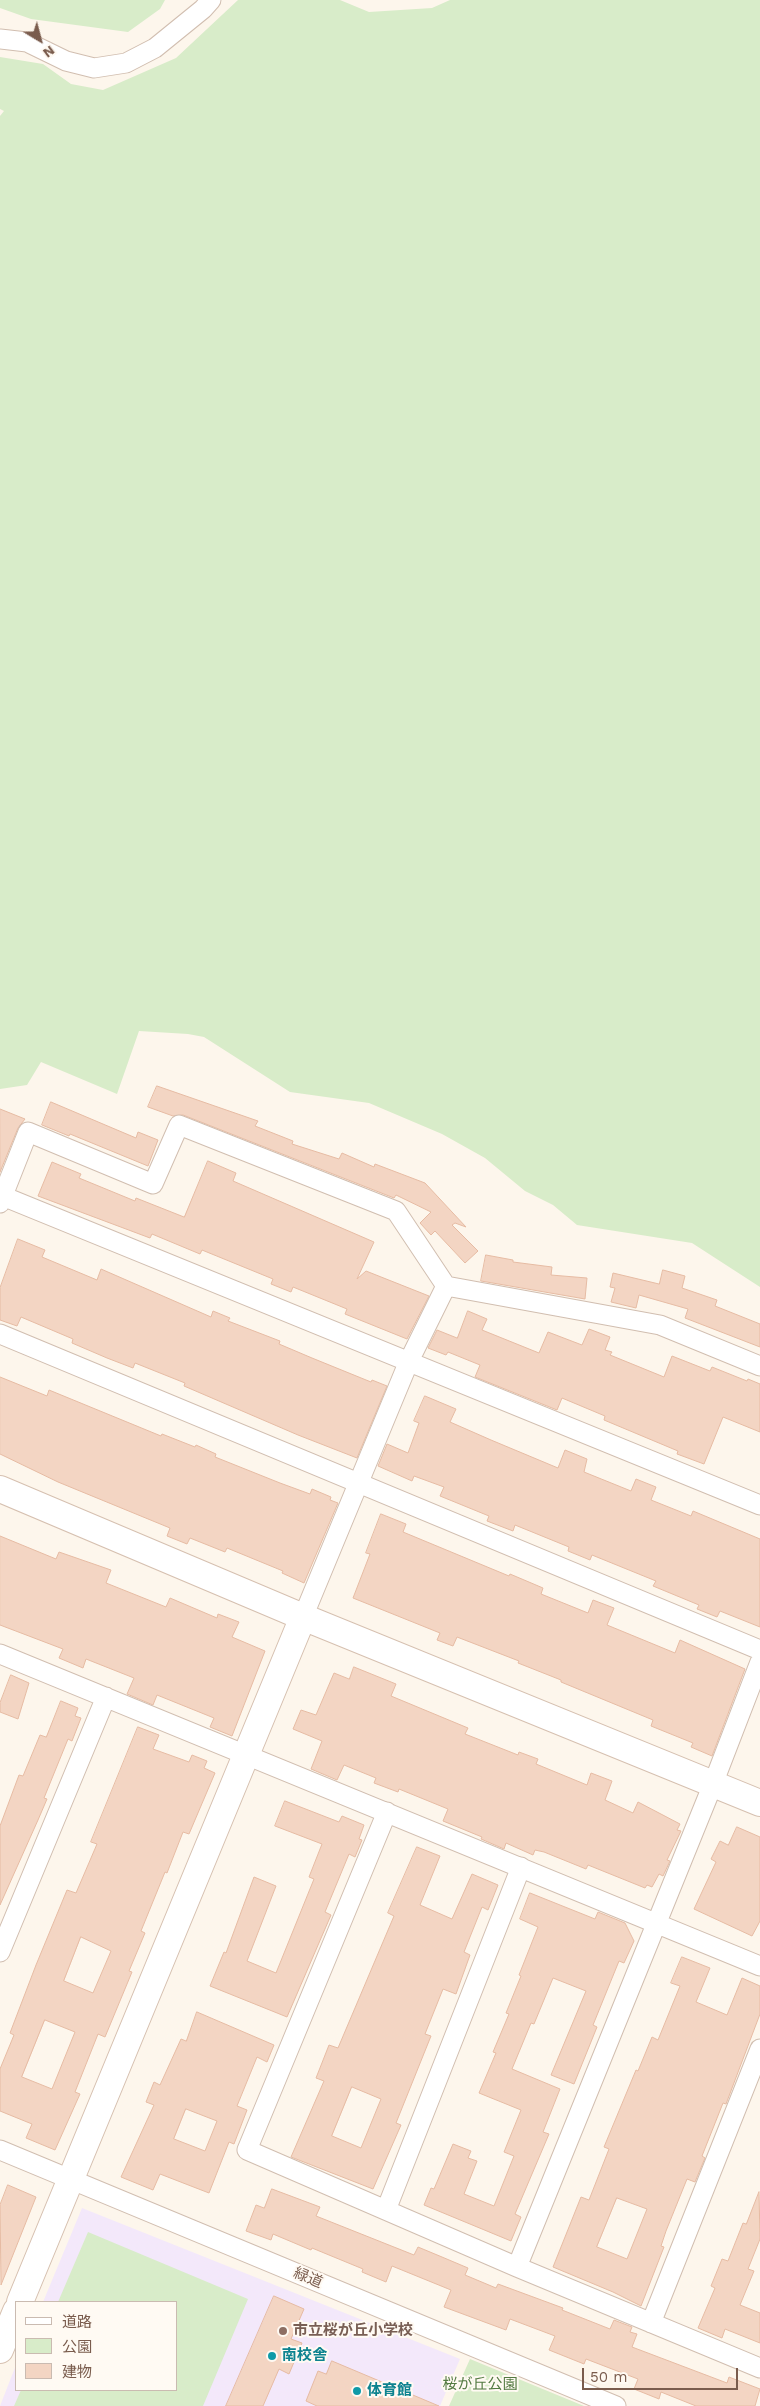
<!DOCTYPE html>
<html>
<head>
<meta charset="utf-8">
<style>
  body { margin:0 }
  #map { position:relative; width:760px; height:2406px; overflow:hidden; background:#fdf6ec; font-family:"Work Sans","Noto Sans JP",sans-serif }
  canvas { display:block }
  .legend { position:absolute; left:15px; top:2301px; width:162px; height:90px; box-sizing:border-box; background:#fffaf3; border:1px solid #cabbb1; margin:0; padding:6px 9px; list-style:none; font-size:15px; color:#7a5c4d }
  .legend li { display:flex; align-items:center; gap:10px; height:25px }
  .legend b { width:25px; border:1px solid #cabbb1 }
  .north { position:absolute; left:15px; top:15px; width:50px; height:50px; -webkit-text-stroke:4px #fffaf3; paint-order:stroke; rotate:143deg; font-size:14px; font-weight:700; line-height:20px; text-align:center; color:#7a5c4d }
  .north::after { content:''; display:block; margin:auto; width:18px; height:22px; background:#7a5c4d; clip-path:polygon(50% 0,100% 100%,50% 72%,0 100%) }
  .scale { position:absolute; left:582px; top:2368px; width:156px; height:22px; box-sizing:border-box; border:2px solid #7a5c4d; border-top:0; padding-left:6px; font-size:15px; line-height:18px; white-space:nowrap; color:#7a5c4d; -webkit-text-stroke:4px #fffaf3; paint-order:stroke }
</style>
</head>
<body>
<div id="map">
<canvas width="760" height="2406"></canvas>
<ul class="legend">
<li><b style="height:6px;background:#fff"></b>道路</li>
<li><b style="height:14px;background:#d8ecc9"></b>公園</li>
<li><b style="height:14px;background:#f3d5c3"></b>建物</li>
</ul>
<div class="north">N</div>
<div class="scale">50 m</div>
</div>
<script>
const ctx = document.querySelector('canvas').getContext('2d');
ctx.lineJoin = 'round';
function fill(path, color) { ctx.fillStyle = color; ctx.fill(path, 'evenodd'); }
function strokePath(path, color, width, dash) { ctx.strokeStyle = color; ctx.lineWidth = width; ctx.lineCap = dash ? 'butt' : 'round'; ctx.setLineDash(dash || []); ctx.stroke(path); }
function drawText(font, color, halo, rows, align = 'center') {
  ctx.font = font + ' "Work Sans","Noto Sans JP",sans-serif'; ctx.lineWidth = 4; ctx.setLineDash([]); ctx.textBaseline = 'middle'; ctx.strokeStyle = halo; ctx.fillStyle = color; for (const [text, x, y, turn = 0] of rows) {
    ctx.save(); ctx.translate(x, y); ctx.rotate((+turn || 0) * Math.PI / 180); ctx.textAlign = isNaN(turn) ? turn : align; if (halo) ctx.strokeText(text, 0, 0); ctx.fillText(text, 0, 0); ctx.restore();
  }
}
fill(new Path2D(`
  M82 2208 460 2359 440 2406H0L16 2365V2390H176V2302H43Z`), '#f3e8fa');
fill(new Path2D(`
  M0 0H165L160 9 128 32 31 19 0 8Z
  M238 0H340L369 12 432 8 450 0H760V1287L692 1243 577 1225 553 1205 525 1191 485 1158 442 1134 369 1103 290 1092 204 1037 188 1034 139 1031 117 1094 41 1062 27 1085 0 1089V116L4 111 0 109V57L43 64 71 84 103 90 176 58Z
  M88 2232 248 2299 203 2406H14L21 2390H176V2302H58Z
  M470 2359 584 2406H449Z`), '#d8ecc9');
const building = new Path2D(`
  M157 1086 258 1121 255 1126 293 1141 292 1144 339 1159 342 1153 374 1167 375 1164 425 1183 466 1227 455 1223 452 1225 478 1251 465 1263 435 1231 431 1235 420 1223 431 1212 396 1195 394 1198 183 1115 173 1116 148 1107Z
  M51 1102 136 1138 138 1132 158 1140 148 1166 70 1134 69 1136 42 1125Z
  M0 1109 25 1119 18 1128 0 1172Z
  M208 1161 236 1173 233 1181 374 1242 357 1279 366 1271 429 1296 407 1339 345 1314 347 1309 293 1287 291 1292 271 1284 273 1279 202 1250 200 1254 152 1234 150 1238 38 1196 52 1162 81 1174 79 1178 135 1201 136 1198 184 1217Z
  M18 1239 45 1250 42 1257 97 1280 101 1269 211 1317 213 1311 230 1318 228 1321 280 1341 279 1344 312 1358 371 1382 372 1380 387 1386 357 1458 298 1435 184 1386 185 1383 135 1363 133 1368 107 1358 72 1343 73 1339 21 1317 17 1326 0 1320V1288Z
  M486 1255 513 1260V1262L552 1267 551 1275 587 1278 585 1299 481 1281Z
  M663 1270 685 1276 682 1288 717 1300 715 1306 760 1324V1347L685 1318 688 1309 639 1295 636 1308 611 1302 615 1288 610 1287 613 1273 659 1284Z
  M468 1311 487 1319 482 1330 539 1353 548 1332 582 1345 589 1329 610 1337 605 1350 612 1352 610 1355 664 1377 672 1356 710 1371 712 1367 747 1381 748 1379 760 1384V1432L723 1417 704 1464 677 1454 678 1451 604 1420 605 1416 562 1398 557 1410 475 1377 480 1365 448 1352 446 1355 428 1348 437 1330 457 1338Z
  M0 1377 47 1396 49 1390 161 1436 162 1434 195 1447 196 1445 216 1454 215 1457 280 1483 310 1494 312 1489 331 1497 330 1500 338 1503 304 1583 282 1573 283 1571 227 1548 225 1552 190 1538 187 1544 167 1536 170 1528 58 1482 0 1454Z
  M425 1396 456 1409 450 1422 491 1440 558 1468 565 1450 587 1459 584 1472 631 1491 636 1479 656 1487 651 1500 691 1516 693 1511 760 1539V1627L720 1611 717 1617 697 1609 699 1605 653 1586 656 1581 592 1555 590 1560 568 1551 569 1547 515 1525 513 1531 487 1521 489 1516 440 1496 444 1487 414 1476 412 1481 378 1466 387 1444 408 1453 419 1423 414 1421Z
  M381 1514 406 1524 403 1532 509 1576 510 1574 543 1588 541 1594 588 1613 593 1600 614 1608 607 1625 675 1653 680 1640 745 1669 712 1756 691 1747 693 1743 651 1726 653 1720 561 1682V1680L518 1663 519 1661 457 1637 453 1646 437 1640 440 1633 353 1598 370 1554 366 1553Z
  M0 1536 56 1559 59 1552 111 1570 106 1583 166 1607 170 1598 217 1618 218 1614 239 1622 232 1637 265 1651 232 1736 210 1727 214 1718 157 1695 153 1705 127 1694 134 1678 86 1659 83 1668 59 1658 63 1649 0 1625Z
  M354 1667 396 1684 391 1696 468 1728 465 1734 518 1755 519 1752 538 1759 536 1764 587 1785 591 1773 612 1781 605 1800 633 1813 638 1802 680 1824 677 1830 681 1831 667 1860 670 1861 663 1876 659 1874 652 1887 647 1885 645 1888 588 1865 586 1869 544 1852 535 1850 533 1855 506 1843 504 1849 481 1839 482 1837 443 1821 448 1809 399 1789 398 1792 374 1783 376 1778 344 1765 337 1780 311 1769 322 1741 293 1729 301 1710 316 1715 334 1673 349 1679Z
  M11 1675 29 1683 18 1719 0 1712V1703Z
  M61 1701 78 1708 75 1716 81 1718 72 1741 68 1739 44 1798 47 1799 38 1820 0 1905V1826L19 1775 23 1776 40 1735 46 1737Z
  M138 1727 159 1735 153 1749 189 1762 192 1755 207 1761 204 1768 215 1773 189 1834 183 1832 167 1873 165 1872 141 1931 145 1933 129 1971 132 1972 105 2037 98 2034 75 2092 80 2094 55 2150 26 2138 32 2124 0 2111V2069L14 2035 10 2033 36 1965 67 1890 76 1893 97 1844 91 1842ZM81 1937 111 1951 93 1993 64 1981ZM45 2020 75 2032 52 2089 22 2077Z
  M285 1801 339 1822 342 1816 364 1825 359 1839 362 1840 355 1857 349 1854 325 1912 331 1915 287 2017 210 1986 224 1952 226 1953 254 1877 276 1886 247 1961 276 1973 314 1879 309 1877 322 1844 275 1826Z
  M737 1827 760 1837V1921L752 1936 694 1909 716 1862 711 1859 720 1841 728 1845Z
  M417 1847 440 1856 420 1905 452 1919 472 1874 498 1885 488 1910 482 1907 464 1952 470 1955 456 1994 443 1989 425 2034 431 2036 396 2123 401 2125 373 2189 291 2157 324 2081 316 2078 329 2045 338 2048 394 1916 388 1913ZM352 2087 381 2099 361 2148 332 2136Z
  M530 1893 595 1919 598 1912 625 1923 634 1941 624 1963 619 1961 593 2025 597 2027 574 2084 551 2075 586 1991 553 1978 534 2024 531 2023 512 2069 560 2089 543 2132 549 2134 515 2214 521 2217 511 2241 424 2205 431 2188 434 2189 453 2144 471 2151 468 2158 477 2161 464 2194 494 2206 514 2156 504 2152 521 2110 479 2093 496 2053 493 2052 509 2014 506 2013 521 1976 519 1975 538 1927 520 1919Z
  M682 1957 710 1968 696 2002 727 2015 742 1978 760 1986V2014L726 2104 723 2103 702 2156 705 2158 695 2182 687 2179 666 2231 661 2246 664 2247 641 2306 613 2292 553 2267 581 2197 589 2200 609 2149 604 2147 636 2070 638 2071 652 2037 658 2040 680 1986 671 1983ZM617 2198 647 2209 627 2259 597 2247Z
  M197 2012 274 2045 267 2062 257 2057 237 2106 247 2110 234 2144 229 2142 209 2193 160 2174 153 2190 121 2177 154 2105 146 2102 154 2082 160 2085 181 2039 186 2041ZM186 2109 217 2121 205 2151 174 2139Z
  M8 2185 36 2197 1 2285 0 2205Z
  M272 2189 320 2207 316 2216 414 2255 418 2247 442 2257 468 2268 465 2275 496 2288 498 2284 563 2308 562 2310 610 2329 614 2320 632 2327 630 2332 637 2334 632 2347 727 2383 729 2377 760 2389 755 2406H696L661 2392 659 2399 634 2389 638 2379 586 2359 584 2364 549 2350 555 2336 510 2319 506 2330 444 2307 451 2290 392 2266 386 2282 362 2272 363 2269 312 2248 311 2250 273 2234 271 2240 246 2231 256 2205 264 2208Z
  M759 2192 760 2239 748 2269 754 2271 740 2305 760 2313V2343L725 2329 722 2338 698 2328 715 2288 711 2286 722 2259 728 2261 743 2223 746 2224Z
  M274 2296 304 2309 291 2339 302 2343 289 2374 279 2369 263 2406H226Z
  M332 2361 439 2406H317L306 2401 318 2371 326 2374Z`);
fill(building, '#f3d5c3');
strokePath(building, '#e6bba3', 1);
const street = new Path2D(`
  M0 39 27 42 66 61 94 68 126 63 155 48 203 9 211 0
  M0 1195 760 1505
  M0 1203 28 1132 153 1184 179 1125 396 1211 446 1286 660 1325 760 1366
  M0 1334 760 1650
  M303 1617 409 1361 446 1286
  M0 1654 760 1966
  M387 1812 247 2150 517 2267 760 2368
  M0 1952 106 1697
  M0 2150 616 2406
  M386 2210 521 1867
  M517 2267 713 1784 760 1662
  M651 2323 760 2049`);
const secondary = new Path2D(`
  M0 1489 303 1617 760 1803
  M20 2302 303 1617
  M0 2350 16 2311`);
strokePath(street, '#d1beb0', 21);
strokePath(secondary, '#d6c0b0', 28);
strokePath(street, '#fff', 19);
strokePath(secondary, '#fff', 26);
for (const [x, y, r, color] of [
  [283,2331,5,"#8d6e63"],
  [272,2356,5,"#0f9aa8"],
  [357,2391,5,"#0f9aa8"]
]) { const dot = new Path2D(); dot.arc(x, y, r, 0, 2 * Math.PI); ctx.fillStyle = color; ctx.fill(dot); strokePath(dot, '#fffaf3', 2); }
drawText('15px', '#7a5c4d', '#fffaf3', [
  ["緑道",308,2278,23]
]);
drawText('bold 15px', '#785e54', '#fffaf3', [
  ["市立桜が丘小学校",293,2331]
], 'left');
drawText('bold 15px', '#0d838f', '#fffaf3', [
  ["南校舎",282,2356],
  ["体育館",367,2391]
], 'left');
drawText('15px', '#537a41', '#fffaf3', [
  ["桜が丘公園",480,2385]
]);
</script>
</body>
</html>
